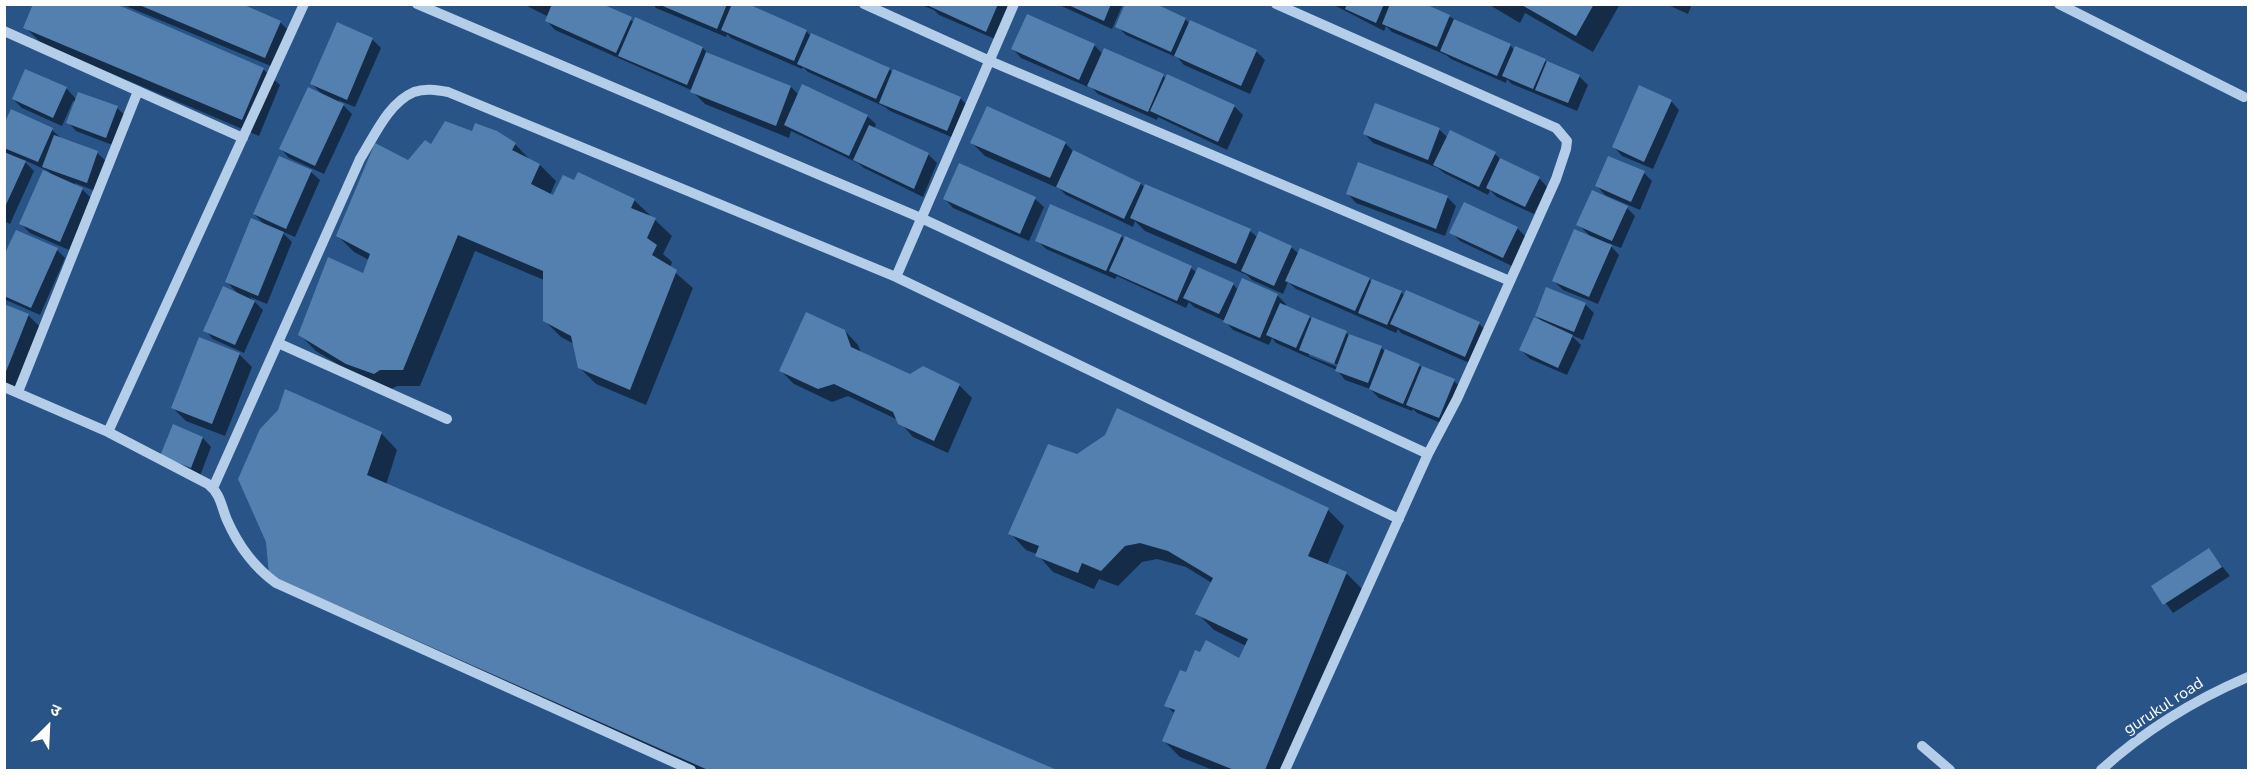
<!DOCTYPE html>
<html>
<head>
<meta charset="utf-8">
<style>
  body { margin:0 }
  #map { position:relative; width:2253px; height:775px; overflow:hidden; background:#285487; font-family:"Nunito Sans","Noto Sans Devanagari",sans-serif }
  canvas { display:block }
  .frame { position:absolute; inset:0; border:6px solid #fff; pointer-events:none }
  .north { position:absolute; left:18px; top:697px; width:60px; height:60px; -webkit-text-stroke:4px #285487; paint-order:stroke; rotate:24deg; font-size:16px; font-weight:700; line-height:24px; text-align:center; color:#fff }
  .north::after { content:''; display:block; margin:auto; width:21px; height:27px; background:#fff; clip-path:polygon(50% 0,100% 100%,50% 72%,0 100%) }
</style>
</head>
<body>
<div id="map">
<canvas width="2253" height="775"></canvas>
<div class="frame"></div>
<div class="north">उ</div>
</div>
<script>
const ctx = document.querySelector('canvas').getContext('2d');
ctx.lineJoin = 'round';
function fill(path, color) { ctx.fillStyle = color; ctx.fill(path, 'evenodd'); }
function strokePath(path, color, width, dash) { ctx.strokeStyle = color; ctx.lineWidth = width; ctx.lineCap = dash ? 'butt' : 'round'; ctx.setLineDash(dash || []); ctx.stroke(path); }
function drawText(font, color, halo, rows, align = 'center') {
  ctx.font = font + ' "Nunito Sans",sans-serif'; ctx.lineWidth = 4.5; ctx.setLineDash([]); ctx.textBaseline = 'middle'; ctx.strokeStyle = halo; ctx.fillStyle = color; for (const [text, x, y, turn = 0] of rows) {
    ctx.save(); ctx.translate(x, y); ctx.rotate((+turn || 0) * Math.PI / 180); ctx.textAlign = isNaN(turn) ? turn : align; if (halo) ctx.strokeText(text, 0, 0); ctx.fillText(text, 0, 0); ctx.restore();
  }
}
fill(new Path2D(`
  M121 4H238L280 22 293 35 278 69Z
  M523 4H599L634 22 703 48 709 55 791 87 799 95 867 116 876 124 874 129 928 154 937 163 923 197 864 168 858 163 791 131 789 138 705 104 691 90 555 30 547 21 549 17Z
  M653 4H745L806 31 811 36 889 69 893 73 960 98 969 107 956 139 890 111 885 107 808 72 803 67 802 69 731 38 727 34 726 37 656 8Z
  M919 4H1004L1009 9 995 39 939 15 934 10Z
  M1057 4H1123L1112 29Z
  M1332 4H1422L1510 45 1514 50 1515 48 1579 76 1588 85 1577 111 1512 84 1507 79 1506 83 1451 59 1446 55 1392 32 1386 26 1384 31Z
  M1488 4H1620L1593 52 1525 13 1520 23Z
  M1666 4H1692L1688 14Z
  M1185 19 1190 24 1256 51 1265 60 1250 94 1184 65 1178 58 1126 35 1117 26Z
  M25 27 263 69 280 85 259 136 42 44Z
  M372 39 381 48 355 107 338 100 352 114 324 174 289 158 281 149 325 97 312 84Z
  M1094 45 1103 54 1163 76 1166 79 1234 106 1243 115 1227 150 1158 117 1157 120 1098 94 1089 85 1088 87 1021 58 1013 49Z
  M66 88 76 99 117 108 126 116 115 146 76 131 68 122 75 102 73 101 62 126 22 108 13 99Z
  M1671 101 1679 110 1653 169 1622 156 1614 147Z
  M988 108 1065 143 1074 152 1141 184 1145 188 1250 231 1258 238 1291 247 1299 254 1369 279 1372 283 1401 292 1405 296 1479 324 1488 332 1474 365 1401 333 1398 329 1396 333 1296 289 1288 282 1283 294 1252 280 1247 275 1145 231 1135 221 1133 227 1066 195 1060 189 985 156 972 143Z
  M4 128 52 130 61 138 97 153 106 161 95 191 75 183 74 186 82 189 91 198 69 250 30 233 21 224 54 177 48 171 22 159 34 171 10 224 4 221V154L9 155 4 151Z
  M1439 129 1448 138 1495 154 1503 161 1539 178 1547 187 1534 214 1497 197 1490 190 1488 195 1444 173 1438 168 1373 143 1365 134Z
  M515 144 531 161 540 165 556 181 550 195 554 197 634 200 672 236 663 254 672 262 670 268 693 288 646 405 596 384 579 367 574 344 561 337 544 320V280L475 251 420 386H397L391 389 364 380 316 351 300 335 364 275 369 260 354 252 338 236 408 162 432 146Z
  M1359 164 1448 198 1456 206 1445 236 1356 203 1348 194Z
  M960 165 1035 199 1044 207 1029 241 953 208 945 199Z
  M311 172 320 180 295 237 281 231 292 242 267 304 250 297 263 310 244 353 213 339 205 330 239 295 227 282 267 227 254 214Z
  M1644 173 1652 181 1640 210 1605 195 1597 186Z
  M1627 208 1635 216 1621 248 1608 243 1619 255 1598 304 1563 290 1554 281 1592 238 1578 224Z
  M1517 228 1526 237 1512 266 1460 241 1451 232Z
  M1121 236 1125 240 1191 268 1197 273 1233 284 1238 290 1277 295 1286 304 1285 307 1309 317 1313 321V319L1346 333 1350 336 1381 348 1386 352 1454 381 1463 389 1448 426 1417 413 1413 409 1412 411 1379 398 1370 389 1345 380 1337 370 1276 343 1272 338 1269 345 1233 330 1225 321 1194 307 1189 302 1186 308 1117 276 1115 279 1046 249 1037 240ZM1309 353 1341 366 1340 368 1309 356Z
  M57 250 65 258 40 315 4 299V259Z
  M1585 304 1594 313 1583 340 1571 335 1581 345 1567 375 1530 359 1521 350 1544 323 1536 316Z
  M4 305 28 315 41 328 16 391 4 387Z
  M845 331 858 345 861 353 910 375 959 385 972 398 948 453 913 437 898 420 848 396 832 402 794 384 781 371Z
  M239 354 252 367 225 436 186 421 173 408Z
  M173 426 203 438 211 447 200 476 162 455Z
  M381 433 397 450 386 485 1053 770H690L287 591Z
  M1077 456 1328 510 1344 526 1327 565 1347 574 1363 590 1288 770H1213L1180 757 1164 741 1175 714 1166 705 1187 674 1240 660 1246 646 1214 630 1197 613 1212 583 1186 567 1157 559 1142 562 1118 586 1099 579 1094 589 1053 572 1037 554 1026 550 1010 533Z
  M2209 550 2230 576 2173 613 2153 586Z`), '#0007');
fill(new Path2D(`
  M33 4H116L264 68 242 120 23 28Z
  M137 4H242L281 21 265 58Z
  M552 4H602L632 17 616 53 545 21Z
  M658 4H727L717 29Z
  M732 4H748L807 30 794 61 721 30Z
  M930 4H998L986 32 929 6Z
  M1066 4H1111L1104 21Z
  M1125 4H1156L1186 18 1171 52 1115 27Z
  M1347 4H1384L1376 23 1345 9Z
  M1390 4H1425L1450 15 1437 47 1382 24Z
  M1520 4H1594L1576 36Z
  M1027 14 1095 44 1079 80 1011 49Z
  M635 17 703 47 687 85 618 56Z
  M1454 19 1511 44 1497 76 1440 51Z
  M1190 20 1257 50 1241 86 1174 56Z
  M337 22 373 38 347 100 310 84Z
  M811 33 890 68 876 99 797 64Z
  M1515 46 1546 59 1533 89 1502 76Z
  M1104 48 1164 74 1148 112 1087 86Z
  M706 52 791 86 776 126 690 92Z
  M1547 61 1580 75 1568 103 1535 90Z
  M25 69 67 87 53 118 12 99Z
  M893 69 961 97 947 131 879 103Z
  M1167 74 1235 105 1218 142 1150 111Z
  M802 84 868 115 849 156 784 125Z
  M1639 85 1672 100 1644 162 1612 147Z
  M308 87 344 104 315 166 279 149Z
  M78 92 118 106 106 138 66 123Z
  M1375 103 1440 128 1428 160 1363 134Z
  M987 106 1066 142 1050 178 970 143Z
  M11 109 53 128 38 162 4 148V124Z
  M445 121 472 131 475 123 497 131 516 143 512 150 540 164 531 184 553 195 563 175 574 180 578 172 635 199 631 208 656 218 647 238 657 245 652 255 677 270 630 390 578 368 571 336 543 321V271L458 235 403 370H380L374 374 346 364 298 335 328 257 363 273 370 254 336 236 375 143 408 160 425 140 431 144Z
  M869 125 929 153 914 189 853 160Z
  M1450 130 1496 152 1479 187 1433 165Z
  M54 135 98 151 87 183 42 167Z
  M1073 150 1141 183 1124 219 1056 187Z
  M4 152 26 161 4 209Z
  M279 156 312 170 286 229 253 214Z
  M1608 156 1645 171 1631 202 1595 186Z
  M1500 158 1540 177 1525 207 1486 188Z
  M1358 162 1448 196 1436 229 1346 194Z
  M959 163 1036 197 1020 234 943 199Z
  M43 170 83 188 60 242 19 224Z
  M1145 184 1251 229 1236 264 1130 218Z
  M1592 190 1628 206 1612 241 1576 225Z
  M1464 202 1518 227 1503 258 1449 233Z
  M1050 204 1122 235 1106 271 1035 241Z
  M251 218 284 232 258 296 225 282Z
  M1574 229 1612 245 1589 297 1552 281Z
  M16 230 58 248 31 308 4 296V255Z
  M1259 231 1292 246 1274 286 1241 271Z
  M1125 236 1192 266 1177 301 1109 271Z
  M1300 248 1370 278 1355 311 1285 281Z
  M1198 267 1234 283 1219 314 1183 298Z
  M1242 278 1278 294 1260 338 1223 322Z
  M1372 279 1402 291 1387 325 1358 313Z
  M223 286 255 301 235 345 203 331Z
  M1546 287 1586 303 1574 332 1535 316Z
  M1406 290 1480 322 1465 357 1390 324Z
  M1280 303 1310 316 1296 348 1266 335Z
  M4 304 29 314 5 374H4Z
  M806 312 845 330 851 347 910 374 923 366 960 384 934 441 898 424 893 412 834 384 818 389 779 371Z
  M1312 317 1347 331 1334 364 1299 350Z
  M1534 317 1573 335 1558 368 1519 350Z
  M1349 334 1382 346 1368 383 1335 371Z
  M199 337 240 353 212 424 171 408Z
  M1385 349 1420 364 1403 404 1369 389Z
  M1422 366 1455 379 1439 418 1406 405Z
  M285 389 382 432 367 475 1057 770H708L269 575 266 542 238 479 260 429 278 410Z
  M1117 408 1329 508 1308 556 1347 572 1265 770H1234L1162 741 1175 710 1164 706 1180 670 1186 672 1195 650 1200 652 1206 640 1239 658 1248 639 1195 614 1213 578 1168 551 1140 543 1125 546 1101 571 1082 563 1078 573 1035 556 1039 546 1008 534 1048 444 1077 454 1105 435Z
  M173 424 203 437 191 468 160 456Z
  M2209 548 2222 567 2163 605 2151 586Z`), '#5480b0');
strokePath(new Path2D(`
  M417 4 921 218 1428 454
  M864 4 990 61 1510 281
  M1276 4 1556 128 1567 141 1566 149 1556 179 1457 399 1428 454 1285 770
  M2059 4 2244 97
  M4 31 243 138
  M896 277 1014 4
  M278 343 447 419
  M4 387 108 432 208 484C221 494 221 506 227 520 238 545 254 567 276 583L691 770
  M18 392 138 91
  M108 432 304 4
  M213 488 360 159C374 137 388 103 414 92 425 88 437 90 448 92L896 277 1399 519
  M1922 746 1950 770
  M2101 770C2144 731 2194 700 2248 677`), '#b4cde8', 10);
drawText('16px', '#fff', '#285487', [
  ["gurukul road",2164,707,-33]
]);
</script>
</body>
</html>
